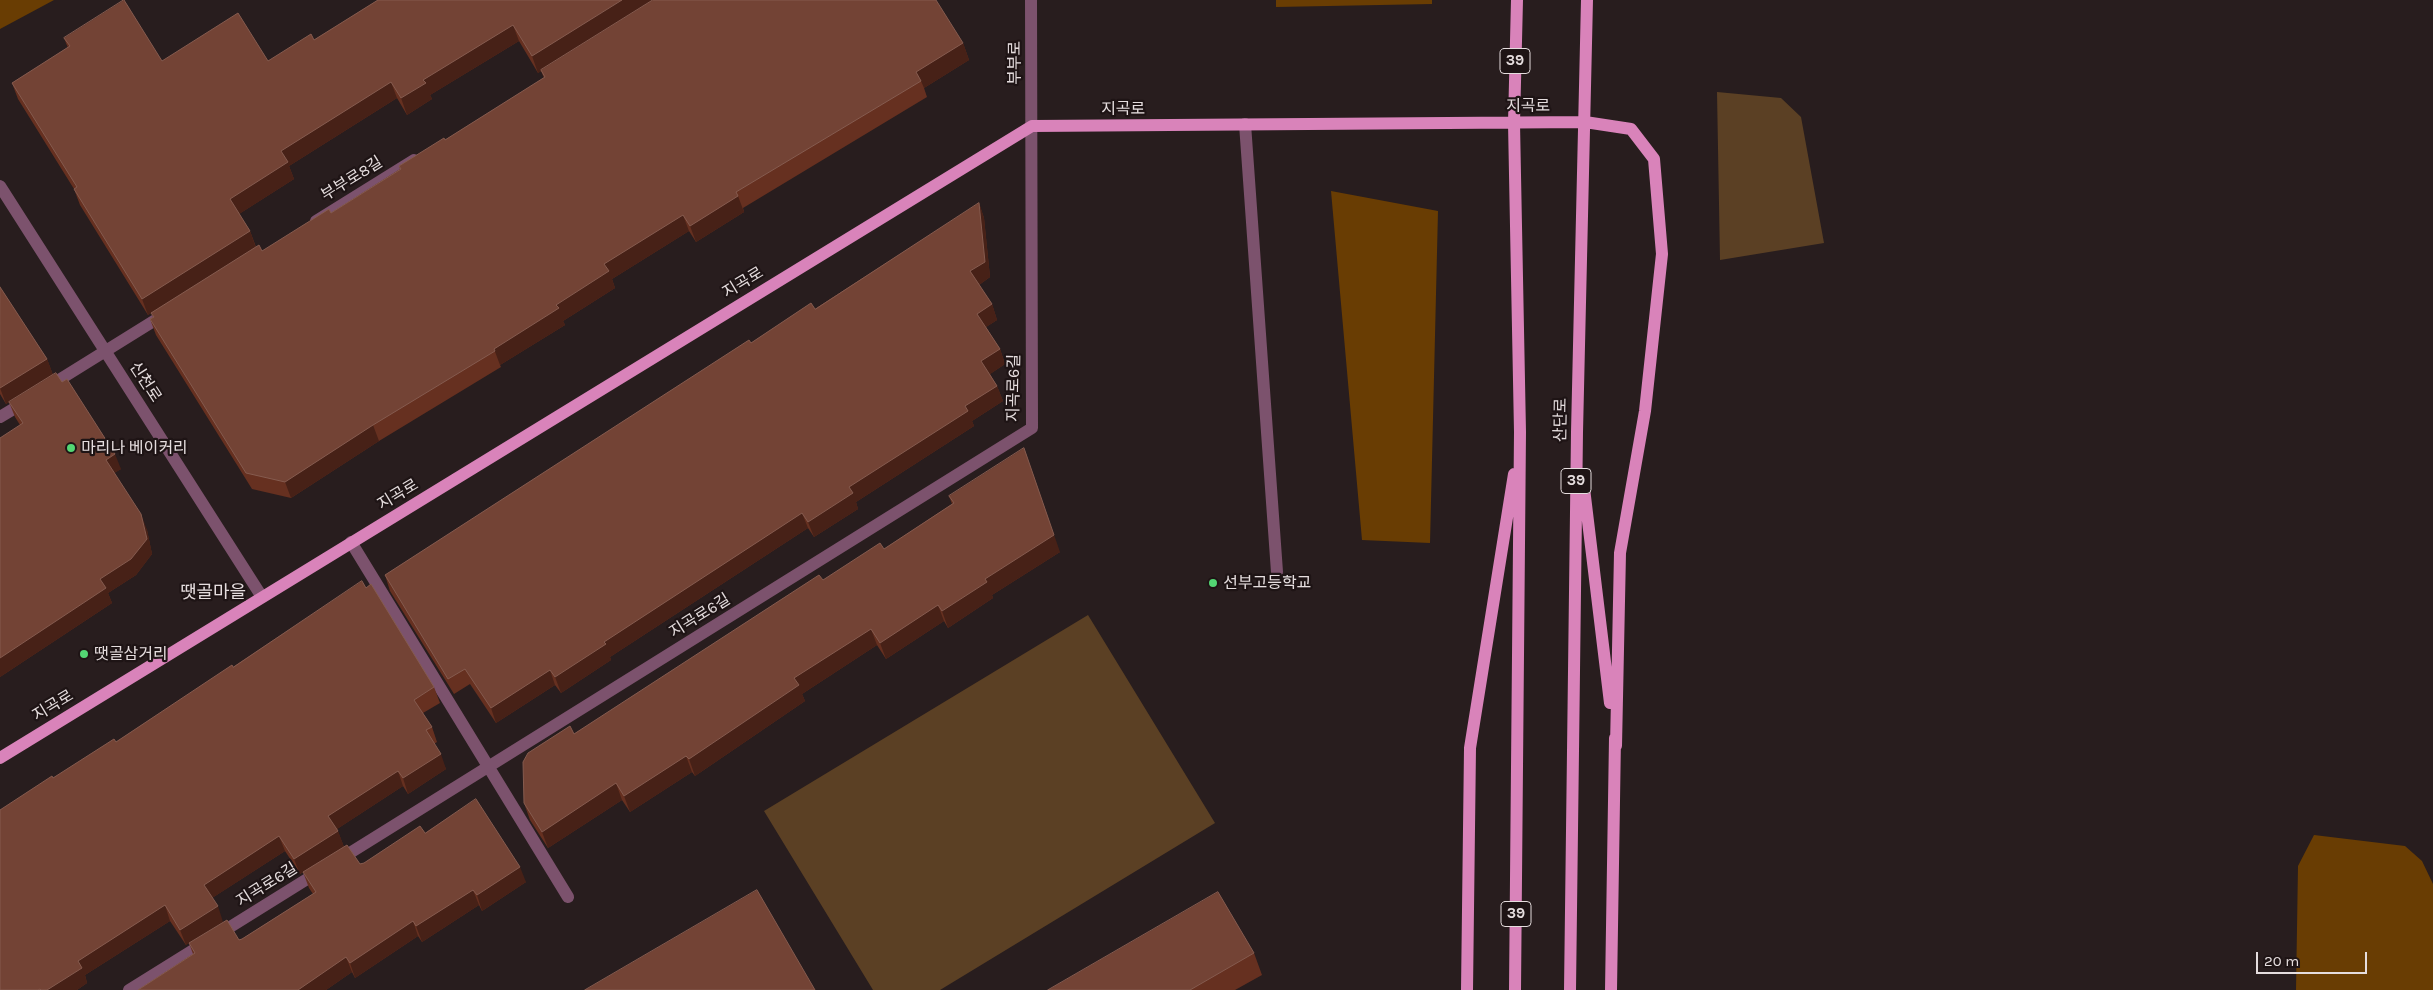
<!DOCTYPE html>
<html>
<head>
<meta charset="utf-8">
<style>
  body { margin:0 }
  #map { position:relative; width:2433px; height:990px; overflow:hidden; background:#281d1e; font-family:Karla,sans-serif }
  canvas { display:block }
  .scale { position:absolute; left:2256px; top:952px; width:111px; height:22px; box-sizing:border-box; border:2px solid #e5ddde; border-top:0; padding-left:6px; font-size:15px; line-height:18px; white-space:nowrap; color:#e5ddde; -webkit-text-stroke:4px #1e1415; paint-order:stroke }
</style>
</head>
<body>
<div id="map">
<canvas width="2433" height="990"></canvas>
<div class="scale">20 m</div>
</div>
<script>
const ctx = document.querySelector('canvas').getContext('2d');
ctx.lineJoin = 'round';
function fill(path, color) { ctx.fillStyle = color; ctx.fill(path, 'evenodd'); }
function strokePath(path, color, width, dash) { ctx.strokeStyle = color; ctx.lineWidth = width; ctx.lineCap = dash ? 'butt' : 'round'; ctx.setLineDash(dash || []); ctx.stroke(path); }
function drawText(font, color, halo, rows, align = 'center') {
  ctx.font = font + ' Karla,"Noto Sans KR",sans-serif'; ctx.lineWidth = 4.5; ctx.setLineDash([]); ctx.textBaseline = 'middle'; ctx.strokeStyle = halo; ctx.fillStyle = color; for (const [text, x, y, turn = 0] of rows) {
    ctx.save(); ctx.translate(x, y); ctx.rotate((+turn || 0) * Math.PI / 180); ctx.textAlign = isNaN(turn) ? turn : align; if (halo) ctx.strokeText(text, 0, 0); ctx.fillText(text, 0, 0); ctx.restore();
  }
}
fill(new Path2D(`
  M1717 92 1781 98 1801 117 1824 243 1720 260Z
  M1088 615 1215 823 940 990H873L764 811Z`), '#5b4024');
fill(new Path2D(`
  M0 0H54L0 29Z
  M1276 0H1432V4L1276 7Z
  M1331 191 1438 211 1430 543 1362 540Z
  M2314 835 2405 846 2422 861 2433 884V990H2296L2298 866Z`), '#693d03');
strokePath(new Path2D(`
  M1245 124 1277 572
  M0 186 262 597
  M316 221 414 160
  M46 388 165 314
  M0 417 25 402
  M351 542 568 897
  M337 861 1032 428 1031 0
  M129 990 320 871`), '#7c526d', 12);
strokePath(new Path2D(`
  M1583 480 1610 703
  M0 758 1032 126 1585 122 1631 129 1654 159 1662 254 1645 411 1620 553 1616 746
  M1467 990 1470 748 1514 474
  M1515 990 1520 432 1514 123 1517 0
  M1570 990 1577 432 1587 0
  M1611 990 1615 738`), '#d983ba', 12);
fill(new Path2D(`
  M378 0 963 43 969 60 924 88 927 97 743 208 744 212 696 242 689 231 612 279 615 288 563 321 565 325 500 365 501 367 379 441 291 498 252 489 156 335 150 319 153 317 151 313 148 315 80 205 74 189 18 99 12 83 68 48 64 38 162 61H268L314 40ZM519 41 538 73 541 71 544 78 445 140 399 166 400 169 331 213 262 251 256 247 250 231 239 214 294 179 289 166 397 98 407 115 432 99 430 95Z
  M979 203 984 218 990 277 979 285 992 304 997 320 986 327 1000 349 1005 364 990 374 997 386 1003 401 972 421 974 426 856 502 858 509 814 537 808 528 610 657 611 660 561 693 555 685 496 723 470 684 454 694 390 591 385 575 751 343 815 309Z
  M0 287 47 359 53 375 6 404 0 394Z
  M9 402 121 469 114 473 147 530 152 554 136 575 108 593 112 603 0 677 20 425 15 417Z
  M949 496 1060 552 992 595 993 598 948 628 944 621 886 659 877 645 802 694 805 701 695 776 692 772 630 812 622 800 548 848 530 820 524 803 574 734 823 580 884 549 952 504Z
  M233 667 434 687 440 703 423 713 432 727 437 742 434 744 446 769 408 794 403 786 337 829 344 847 300 874 285 851 212 898 186 945 170 921 85 975 87 983 77 990H0L53 778 116 742Z
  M425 833 526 882 482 911 479 905 422 942 418 936 355 978 352 972 326 990H138L193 954 189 943 242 939 313 894 309 888 303 872 364 863Z
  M1254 953 1262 975 1235 990H1048Z`), '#663020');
fill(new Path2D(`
  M622 0H655L538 73 532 56Z
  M513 25 519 41 430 95 432 99 407 115 401 98 423 80Z
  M963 43 969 60 924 88 921 81 916 72Z
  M391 82 397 98 289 166 294 179 236 216 230 199 281 151Z
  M738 196 744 212 696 242 690 226Z
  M979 203 984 218 990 277 976 287 970 271Z
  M683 215 689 231 612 279 615 288 563 321 565 325 500 365 494 349 556 305 604 264Z
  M250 231 256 248 148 315 142 299Z
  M992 304 997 320 983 329 977 314Z
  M1000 349 1005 364 987 376 981 361Z
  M47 359 53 375 6 404 0 388Z
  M997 386 1003 401 972 421 974 426 856 502 858 509 814 537 808 522 849 487 965 406Z
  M373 425 379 441 291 498 285 482Z
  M115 454 121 469 111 475 106 460Z
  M1030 465 1060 552 992 595 993 598 948 628 942 611Z
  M802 513 808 528 610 657 611 660 561 693 555 677 604 642Z
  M141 514 147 530 152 554 136 575 108 593 112 603 0 677V658L100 579Z
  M938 605 944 621 886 659 880 643Z
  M871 629 877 645 802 694 805 701 695 776 689 759 794 678Z
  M550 670 555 685 496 723 491 708Z
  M441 754 446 769 408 794 403 778Z
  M686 756 692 772 630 812 624 796Z
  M398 771 403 786 334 831 328 816Z
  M616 783 622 800 548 848 542 832Z
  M338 831 344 847 300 874 294 859Z
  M279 836 285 851 209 900 204 885Z
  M520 867 526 882 482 911 477 895Z
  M473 890 479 905 422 942 416 926Z
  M165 905 170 921 85 975 87 983 77 990H47L78 961Z
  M218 906 223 922 186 945 180 930Z
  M413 921 418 936 355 978 350 963Z
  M346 957 352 972 326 990H298Z`), '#472117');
const building = new Path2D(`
  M124 0 162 61 238 13 268 61 311 34 314 40 378 0H622L532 56 513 25 423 80 426 83 401 98 391 82 281 151 288 162 230 199 250 231 142 299 74 189 77 187 12 83 70 46 64 38Z
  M653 0H936L963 43 916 72 921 81 736 192 738 196 690 226 683 215 604 264 609 271 556 305 559 308 494 349 495 351 373 425 285 482 246 473 150 319 154 317 151 313 259 245 262 251 329 209 331 213 401 169 399 166 444 138 445 140 545 77 541 70Z
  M979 203 985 262 970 271 992 304 977 314 1000 349 981 361 997 386 965 406 968 411 849 487 853 493 808 522 802 513 604 642 606 644 555 677 550 670 491 708 465 669 448 679 385 575 749 340 751 343 811 303 815 309Z
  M0 287 47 359 0 388Z
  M56 373 62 382 67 379 115 454 106 460 141 514 147 539 131 559 100 579 106 588 0 658V438L23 423 9 402Z
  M1024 448 1054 535 985 579 987 582 942 611 938 605 880 643 871 629 794 678 799 685 689 759 686 756 624 796 616 783 542 832 524 803 523 762 528 753 570 726 574 734 819 575 823 580 880 543 884 549 954 503 949 496Z
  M362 581 366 588 371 584 434 687 414 700 432 727 426 730 441 754 403 778 398 771 328 816 338 831 294 859 279 836 204 885 218 906 180 930 165 905 78 961 82 968 47 990H41L40 989 38 990H0V810L52 776 53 778 114 739 116 742 232 665 233 667Z
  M476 799 520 867 477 895 473 890 416 926 413 921 350 963 346 957 298 990H138L195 953 189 943 227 920 239 940 242 939 316 892 303 872 347 845 360 864 364 863 420 826 425 833Z
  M757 890 815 990H585Z
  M1218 892 1254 953 1190 990H1048Z`);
fill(building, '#734335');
strokePath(building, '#855b4f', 1);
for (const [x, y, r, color] of [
  [71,448,5,"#53d673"],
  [1213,583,5,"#53d673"],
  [84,654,5,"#53d673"]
]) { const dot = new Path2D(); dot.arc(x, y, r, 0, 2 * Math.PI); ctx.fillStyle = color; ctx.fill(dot); strokePath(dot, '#1e1415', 2); }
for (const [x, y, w] of [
  [1515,61,30],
  [1576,481,30],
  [1516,914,30]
]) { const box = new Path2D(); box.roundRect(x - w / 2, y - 12.5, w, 25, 4); ctx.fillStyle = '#1e1415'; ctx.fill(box); strokePath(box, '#e5ddde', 1); }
drawText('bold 15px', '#e5ddde', null, [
  ["39",1515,61],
  ["39",1576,481],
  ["39",1516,914]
]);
drawText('16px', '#e5ddde', '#1e1415', [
  ["부부로",1015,63,-90],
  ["지곡로",1528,106],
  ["지곡로",1123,109],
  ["부부로8길",352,179,-32],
  ["지곡로",743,283,-31],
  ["신천로",145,382,57],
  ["지곡로6길",1014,388,-89],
  ["산단로",1561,420,-89],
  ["지곡로",398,495,-31],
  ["지곡로6길",700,616,-32],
  ["지곡로",53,706,-31],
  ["지곡로6길",267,885,-32]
]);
drawText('16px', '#e5ddde', '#1e1415', [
  ["마리나 베이커리",81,448],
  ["선부고등학교",1223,583],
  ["땟골삼거리",94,654]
], 'left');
drawText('18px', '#e5ddde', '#1e1415', [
  ["땟골마을",213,593]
]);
</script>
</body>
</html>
